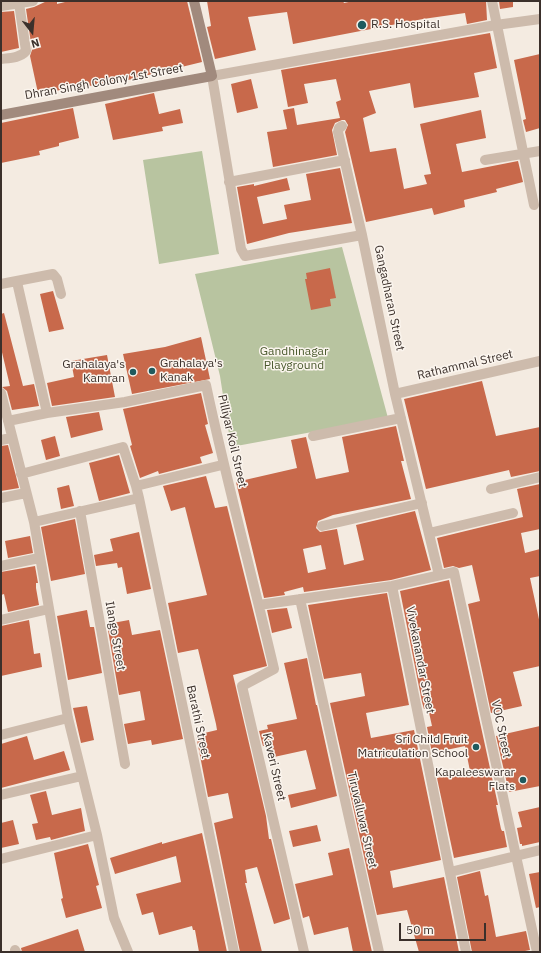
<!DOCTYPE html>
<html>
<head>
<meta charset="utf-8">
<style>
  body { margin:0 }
  #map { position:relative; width:541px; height:953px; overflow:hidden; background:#f4ebe1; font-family:"IBM Plex Sans",sans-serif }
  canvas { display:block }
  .frame { position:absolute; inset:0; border:2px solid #3b302b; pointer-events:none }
  .north { position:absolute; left:12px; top:12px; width:40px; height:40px; -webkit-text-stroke:3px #fbf5ee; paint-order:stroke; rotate:164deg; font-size:11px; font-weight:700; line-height:16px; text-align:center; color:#3b302b }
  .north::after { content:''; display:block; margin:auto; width:14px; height:18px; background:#3b302b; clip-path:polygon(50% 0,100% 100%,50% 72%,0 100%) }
  .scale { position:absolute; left:399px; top:923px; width:87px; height:18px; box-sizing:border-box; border:2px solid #3b302b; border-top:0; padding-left:5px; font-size:12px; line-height:14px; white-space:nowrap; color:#3b302b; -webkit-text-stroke:3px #fbf5ee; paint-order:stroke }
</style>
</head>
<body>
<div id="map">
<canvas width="541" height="953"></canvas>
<div class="frame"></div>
<div class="north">N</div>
<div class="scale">50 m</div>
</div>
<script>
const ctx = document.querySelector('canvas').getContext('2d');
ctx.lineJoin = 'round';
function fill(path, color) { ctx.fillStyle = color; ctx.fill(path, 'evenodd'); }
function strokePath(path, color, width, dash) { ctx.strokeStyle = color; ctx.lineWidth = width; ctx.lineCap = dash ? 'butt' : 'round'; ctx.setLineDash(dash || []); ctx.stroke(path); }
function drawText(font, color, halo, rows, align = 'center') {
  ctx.font = font + ' "IBM Plex Sans",sans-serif'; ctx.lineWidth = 3; ctx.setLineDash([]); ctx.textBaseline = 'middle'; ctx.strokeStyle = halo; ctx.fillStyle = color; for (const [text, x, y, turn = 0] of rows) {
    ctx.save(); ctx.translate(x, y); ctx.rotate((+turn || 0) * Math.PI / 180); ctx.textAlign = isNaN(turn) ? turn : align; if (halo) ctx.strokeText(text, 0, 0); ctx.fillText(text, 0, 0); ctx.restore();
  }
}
fill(new Path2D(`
  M202 151 219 254 159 264 143 160Z
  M342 247 388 418 231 447 220 376 195 274Z`), '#b8c4a0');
fill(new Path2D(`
  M47 1H57V4L69 1H187L202 62 128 80 127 78 101 84 77 88 76 86 56 91V89L38 93 30 56 32 50 26 9 34 7Z
  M207 1H343L344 3 353 1H486L487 20 467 24 465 13 423 19 293 44 287 12 248 17 256 50 215 59 207 27 211 26Z
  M499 1H513V7L500 9Z
  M14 11 19 48 1 52V12Z
  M490 33 497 68 474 73 479 97 414 108 410 83 369 91 376 113 363 118 370 152 396 148 404 189 427 184 424 175 431 174 420 124 481 110 486 138 456 144 462 172 518 161 523 182 496 189 497 192 464 200 465 207 434 215 432 208 366 222 345 132 348 125 345 120H342L335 123 332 130 337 155 273 167 267 132 287 129 283 110 294 108 297 125 340 118 336 102 341 100 336 79 304 84 308 103 288 107 281 70Z
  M540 54V128L526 132 523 120 526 119 514 60Z
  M251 79 258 108 237 113 231 84Z
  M154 93 159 114 180 109 183 123 162 127 163 131 113 140 105 104Z
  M73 108 79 138 59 143V146L39 151 40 155 1 163V123Z
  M340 168 352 223 289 233 247 244 237 187 254 184V186L287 178 290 190 257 197 263 224 287 219 284 205 311 200 306 174Z
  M330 268 336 298 330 299 331 306 311 310 305 279H307L306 273Z
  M53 291 64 329 49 332 40 294Z
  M4 313 23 386 34 384 39 406 12 410 7 391 2 387 10 386 1 348V314Z
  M201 337 210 379 132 394 123 354 165 347Z
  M107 355 115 397 52 406 47 383 74 377 71 361Z
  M482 381 496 436 540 427V471L511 477 509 470 426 489 404 399Z
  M201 393 208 424 205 425 213 453 200 457 202 463 159 474 158 471 140 478 130 446 132 445 123 409Z
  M99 412 103 430 71 438 66 417Z
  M396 426 404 461H401L411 499 333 515 318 521 316 528 320 532 337 529 344 565 364 560 356 525 415 511 431 570 391 580 304 592 303 587 284 592 285 595 264 598 236 482 297 468 291 440 306 437 316 479 349 472 342 437ZM321 545 326 569 308 573 303 549Z
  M55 436 60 456 46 460 41 440Z
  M8 445 19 488 1 491V446Z
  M119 455 130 493 99 501 89 463Z
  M206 476 215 508 227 506 267 666 233 675 266 816 269 839H271L290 919 274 924 257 867 245 870 247 883H245L262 952H240L214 823 233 818 228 793 208 797 196 735 217 730 216 724 198 649 178 653 168 603 207 595 185 507 171 511 163 486Z
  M540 484V529L521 533 525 553 540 549V576L530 578 540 624V666L513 672 522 706 491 713 468 604 480 601 472 565 459 568 453 566 444 568 437 538 523 517 517 489Z
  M69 485 74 506 61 509 57 488Z
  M75 519 85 574 51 581 41 527Z
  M139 532 151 589 127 594 122 567 118 568 117 563 96 566 94 555 113 551 110 539Z
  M30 536 33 553 8 558 5 541Z
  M35 566 38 583H36V588L39 605 8 612 4 594 1 595V572Z
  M449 580 498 805H496L501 829 502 831H504L507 847 454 858 437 778 470 771 465 746 432 753 427 727 432 726 428 708 424 709 422 702 400 591Z
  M387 593 409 705 366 713 371 738 414 730 441 860 390 871 393 888 444 877 459 952H419L407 910 377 915 330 703 365 696 361 673 324 679 308 605Z
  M287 608 292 628 272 633 267 610Z
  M87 610 90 627H94L102 673 68 680 57 616Z
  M29 620 34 654 40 653 42 667 1 676V626Z
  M129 620 132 635 160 630 183 739 152 745 151 740 128 744 124 724 145 720 140 691 119 695 107 624Z
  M307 658 316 705H317L337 796 291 808 288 795 316 789 306 750 274 757 271 744 263 746 259 731 268 729 267 725 297 719 284 663Z
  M87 706 94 740 81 743 73 708Z
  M540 726V786L509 792 496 736Z
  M27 736 34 760 64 751 70 770 1 788V744Z
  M46 791 52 815 81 808 85 831 51 840 50 837 36 840 32 824 38 823 30 795Z
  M540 807V842L522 846V844H520L517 828 522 827 518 812Z
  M13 820 19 844 1 848V823Z
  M317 825 321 841 293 847 289 831Z
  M202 833 227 952H199L195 930H193L192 926 159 935 153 912 142 915 136 894 181 882 176 856 115 874 110 858 162 842V844Z
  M88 844 99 885 96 886 102 908 66 918 61 899 63 898 54 853Z
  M349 848 372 952H353L348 927 314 935 309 916 303 918 295 884 333 875 328 853Z
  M480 871 485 896 488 895 496 937 526 931 530 950 520 952H472L457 877Z
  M540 872V907L536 908 529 874Z
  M78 929 85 952H22L21 948Z`), '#c8694b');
strokePath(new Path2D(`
  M492 1 534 205
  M1 6 33 1
  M1 59C10 58 20 58 26 51L19 3
  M342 126 339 128 338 132 362 235
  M485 160 540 151
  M229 182 345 160
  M17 282 47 413
  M1 284 53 274 57 279 61 294
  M1 393 34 522 68 718 97 835 114 918 128 952
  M395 394 540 361
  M8 421 47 413 125 402 206 385C226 480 252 574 274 669L242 686 304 952
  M313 436 401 418
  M1 440 11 438
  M21 474 123 447 136 486
  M491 489 540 477
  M1 498 26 493
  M139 498 234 952
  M80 511 125 764
  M34 522 139 498 136 486 222 465
  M322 526 422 503
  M429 533 513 513
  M1 566 39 558
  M439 575 395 394 362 235 245 256 241 249 212 76 496 25 540 19
  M392 586 466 952
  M300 599 379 952
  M259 605 392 586 454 572 537 952
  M1 620 49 609
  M1 735 68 718
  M1 795 82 776
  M1 859 97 835
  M450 872 540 850
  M15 950 16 952`), '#cdbbac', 10);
strokePath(new Path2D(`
  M1 115 212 76 194 1`), '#a18a7d', 10);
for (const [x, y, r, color] of [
  [362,25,5,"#1f5a5e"],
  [152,371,4,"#1f5a5e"],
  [133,372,4,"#1f5a5e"],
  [476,747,4,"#1f5a5e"],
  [523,780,4,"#1f5a5e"]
]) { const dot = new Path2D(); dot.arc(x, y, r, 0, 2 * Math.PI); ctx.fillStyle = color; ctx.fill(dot); strokePath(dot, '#fbf5ee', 1.5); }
drawText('12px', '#3b302b', '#fbf5ee', [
  ["R.S. Hospital",371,25,"left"],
  ["Grahalaya's",160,364,"left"],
  ["Kanak",160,378,"left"],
  ["Grahalaya's",125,365],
  ["Kamran",125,379],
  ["Sri Child Fruit",468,740],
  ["Matriculation School",468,754],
  ["Kapaleeswarar",515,773],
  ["Flats",515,787]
], 'right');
drawText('12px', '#3b302b', '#fbf5ee', [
  ["Dhran Singh Colony 1st Street",104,82,-10],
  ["Gangadharan Street",389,298,78],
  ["Rathammal Street",465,365,-13],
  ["Pilliyar Koil Street",232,441,77],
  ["Ilango Street",115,636,80],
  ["Vivekanandar Street",420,660,79],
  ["Barathi Street",198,722,78],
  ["VOC Street",501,729,78],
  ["Kaveri Street",274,767,77],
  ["Tiruvalluvar Street",362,820,77]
]);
drawText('12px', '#4a5a2e', '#fbf5ee', [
  ["Gandhinagar",294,352],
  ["Playground",294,366]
]);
</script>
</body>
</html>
